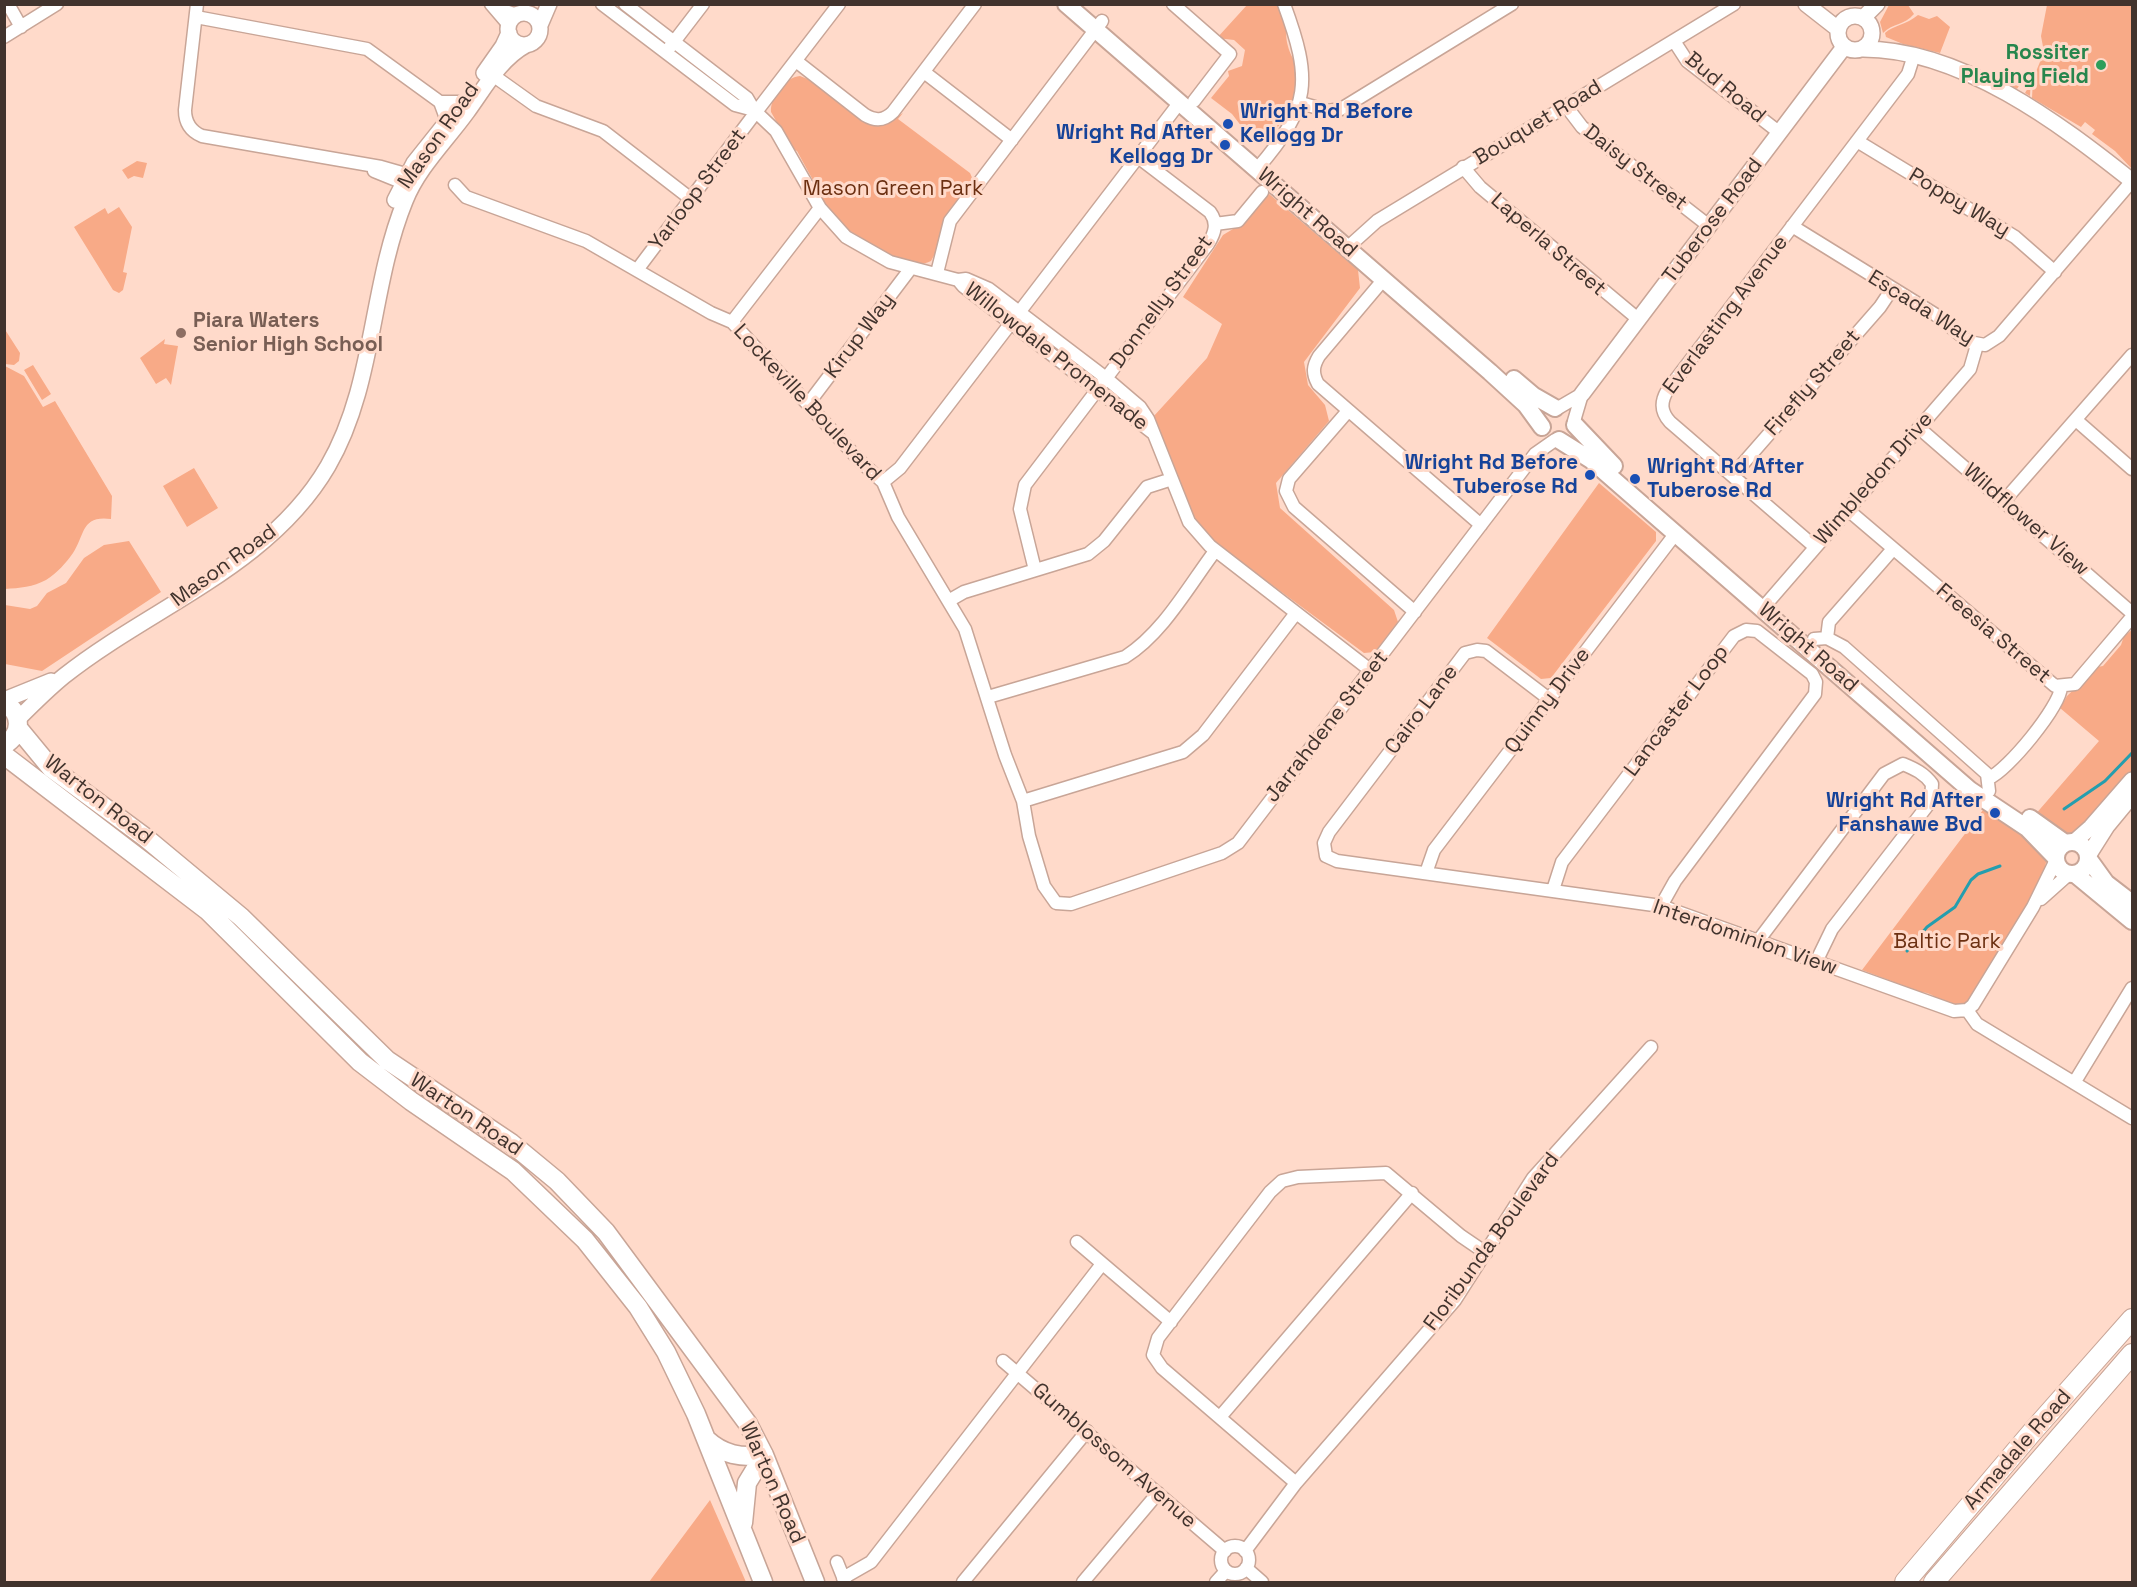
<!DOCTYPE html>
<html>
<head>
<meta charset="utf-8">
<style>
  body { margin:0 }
  #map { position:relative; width:2137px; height:1587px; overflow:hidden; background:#ffdaca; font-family:"Space Grotesk",sans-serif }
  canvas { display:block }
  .frame { position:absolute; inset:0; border:6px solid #41332d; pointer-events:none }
</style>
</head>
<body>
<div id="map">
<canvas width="2137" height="1587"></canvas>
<div class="frame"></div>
</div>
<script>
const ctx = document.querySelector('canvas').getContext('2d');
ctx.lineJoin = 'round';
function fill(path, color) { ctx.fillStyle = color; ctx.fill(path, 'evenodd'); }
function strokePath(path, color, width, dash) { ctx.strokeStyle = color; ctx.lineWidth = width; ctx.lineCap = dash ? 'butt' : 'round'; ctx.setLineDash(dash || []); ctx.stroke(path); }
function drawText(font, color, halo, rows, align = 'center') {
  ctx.font = font + ' "Space Grotesk",sans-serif'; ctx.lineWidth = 6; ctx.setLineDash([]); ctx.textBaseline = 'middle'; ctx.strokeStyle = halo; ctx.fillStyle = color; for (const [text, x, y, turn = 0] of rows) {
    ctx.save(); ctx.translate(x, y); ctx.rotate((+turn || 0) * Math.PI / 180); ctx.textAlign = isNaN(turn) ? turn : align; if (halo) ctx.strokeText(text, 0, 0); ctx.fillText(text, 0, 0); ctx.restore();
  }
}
fill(new Path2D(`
  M1247 5H1278L1287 30C1284 39 1291 59 1298 65L1294 107 1272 134 1259 138 1242 127 1232 114 1211 98 1229 76 1228 71 1242 66 1245 50 1234 40 1217 38Z
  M1889 5H1908L1914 14C1905 25 1893 23 1883 33L1880 22Z
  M2047 5H2132V169L2115 151 2092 134 2095 130 2085 122 2081 127 2032 98 2033 79 2044 52 2041 36Z
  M1918 15 1929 19 1937 16 1950 27 1940 53 1903 44 1886 37 1885 33C1894 25 1906 25 1918 15Z
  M2005 71 2003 77 2015 82 2018 76 2031 77 2030 96 2025 93 2031 83 2023 79 2017 89 1993 76 1997 72Z
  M800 76 810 80 871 125H884L903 113 898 119 970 173 974 182 931 261C910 271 885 255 866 246L865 240 837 223 814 189 815 184 797 151 792 149 771 112C770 97 785 77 800 76Z
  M137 161 147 163 143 178 134 176 128 179 122 170Z
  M1268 193 1358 270 1360 288 1304 362 1308 385 1325 405 1329 421 1276 483 1280 508 1394 610 1398 622 1375 652 1364 653 1218 545 1192 516 1153 417 1207 358 1222 324 1183 297 1223 235 1248 220Z
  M119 207 132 227 123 272 127 273 123 290 119 293 113 290 74 227 105 208 108 214Z
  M4 328 20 353 19 361 14 365 5 364Z
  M165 339 164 344 178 346 171 385 166 378 156 384 140 358Z
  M33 365 51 394 42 400 24 370Z
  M5 366 24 376 43 407 55 401 112 496 111 519C81 515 85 535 73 553 66 563 57 573 46 580 33 587 20 588 5 589Z
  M194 468 218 508 187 527 163 486Z
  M1599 483 1656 532V541L1551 678 1541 679 1487 638Z
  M129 541 161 592 42 671 5 664V605L30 609 37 606 47 593 66 583 84 558 104 545Z
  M2132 630V776L2069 838 2034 816 2099 741 2060 708 2067 696 2097 667 2103 666 2121 645 2124 636Z
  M1986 806 2024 830 2046 857C2050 883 1984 976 1967 1003L1956 1006 1941 1003C1936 995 1923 990 1914 993L1907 987 1862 970Z
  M710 1500 746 1582H649Z`), '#f8aa87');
strokePath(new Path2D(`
  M2064 809 2105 781 2132 753
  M1907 951 1927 927 1955 907 1971 880 1978 874 2000 866`), '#249eae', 3);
const minor = new Path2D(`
  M8 4 21 27
  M197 4 185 110C185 122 190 131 202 136L381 167 416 177
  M491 4 509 25
  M602 4 735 105 754 110
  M625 4 747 98 754 110
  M839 4 756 112 776 131 820 208 846 237 890 262 958 280 966 279 989 289 1106 378 1140 407 1148 419 1189 522 1210 546 1370 670
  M1173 4 1230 54 1194 101
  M496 8 517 15
  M196 17 367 49 440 102 447 121
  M4 37 57 4
  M1674 41 1687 61 1780 133
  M670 47 703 4
  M796 61 865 115C875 121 884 121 893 112L975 4
  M924 72 1012 140
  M494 76 536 106 603 131 691 199
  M440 102H461
  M1301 103 1328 111 1341 109 1512 4
  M1566 106 1582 127 1709 226
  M1857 141 2015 237 2055 272
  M1463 167 1480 187 1638 319
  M1257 169C1311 107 1312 80 1284 4
  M374 171 411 186
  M455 185 466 197 586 241 711 313 732 322 861 462 883 482 898 517 965 629 1005 755 1023 801 1029 836 1044 886 1056 903 1071 904 1222 853 1238 843 1535 454 1555 440
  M1215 224 1238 221 1262 192
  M1792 226 1936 315 1969 342 1985 345 1999 336 2132 181
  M1347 248 1377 221 1734 4
  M637 270 756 112 754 110
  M937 273 950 221 1102 21
  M1384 279 1319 356C1313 366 1312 373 1318 384L1481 525
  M958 280 963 286 1153 433
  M732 322 820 208
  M808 404 911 268
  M1558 408 1582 394
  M1348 411 1289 479 1286 491 1294 507 1415 612
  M2076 420 2132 469
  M1574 421 1582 394
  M1919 428 2132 613
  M1733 475 1880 307 1892 289
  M883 482 900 468 1180 102
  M2004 501 2132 355
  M1848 510 2055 686 2075 684 2132 617
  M1815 547 1670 422C1661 412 1660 403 1667 391L1908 74 1914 55
  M1035 570 1020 509 1025 485 1208 244C1215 233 1218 223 1210 212L1138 157
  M950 600 964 592 1088 554 1104 541 1147 487 1172 479
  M1762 609 1970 369 1977 345
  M1827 638 1829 622 1893 549
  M1814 639 1827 638 1844 647 1987 774 1989 791
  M988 697 1125 657C1163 633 1188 587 1215 551
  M1549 699 1486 651 1477 650 1465 653 1329 832 1324 843 1326 856 1337 861 1661 906 1954 1011 1967 1010 1977 1024 2132 1118
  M1989 778C2007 771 2060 707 2061 687
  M1023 801 1183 752 1203 735 1296 613
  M1426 873 1434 850 1676 533
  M1553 890 1562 862 1734 636 1746 630 1757 631 1812 674 1816 682 1815 694 1675 881 1661 906
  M2041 899 2069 874
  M1758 941 1884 774 1903 764C1915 769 1924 773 1932 784L1931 801 1832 929 1816 962
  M1967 1010 1973 1005 2033 907 2056 860
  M2074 1083 2132 988
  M1077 1242 1171 1322
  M1003 1361 1225 1551
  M1220 1417 1412 1193
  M1296 1483 1162 1368 1153 1355 1158 1338 1270 1192 1282 1181 1298 1177 1386 1173 1461 1236 1486 1253
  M1221 1560a14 14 0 1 1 28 0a14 14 0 1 1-28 0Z
  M1245 1551 1296 1483 1455 1300 1533 1178 1651 1047
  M837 1562 845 1582
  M1246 1568 1262 1582
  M843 1578 871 1562 1102 1264
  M963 1582 1087 1431
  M1083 1582 1158 1493
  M1216 1582 1226 1571`);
const tertiary = new Path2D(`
  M1806 4 1838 29
  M508 29a16 16 0 1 1 32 0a16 16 0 1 1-32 0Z
  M1838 33a17 17 0 1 1 34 0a17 17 0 1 1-34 0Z
  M1863 18 1877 4
  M540 25 549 4
  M1863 49C1961 49 2059 123 2132 181
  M484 73 503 46 509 33
  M395 200 414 163 457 109
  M1582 394 1844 47
  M4 700 51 681
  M18 719C33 704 48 689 64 676 151 607 270 566 328 466 375 385 370 287 405 201 418 168 446 141 467 112 484 89 500 59 526 45
  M2074 842 2091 827 2132 780
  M2088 856 2107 826 2131 797`);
const secondary = new Path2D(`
  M1066 4 1490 372 1526 405 1542 427
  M1514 379 1534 396 1555 408
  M1575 425 1614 466
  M1559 440 1591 460 1970 790 2027 828 2056 858
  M2030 818 2065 843
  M2056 858a16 16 0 1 1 32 0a16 16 0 1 1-32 0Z
  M2088 858 2106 883 2132 903
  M2075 874 2132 921`);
const primary = new Path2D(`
  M4 703C23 713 22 735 4 745
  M18 728 51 768 146 838 241 917 387 1060 511 1143 557 1181 606 1232 748 1424 764 1455 815 1582
  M4 755 208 911 360 1062 411 1101 513 1171 585 1240 638 1307 666 1352 696 1414 763 1582
  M706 1439C723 1455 741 1458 764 1455
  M743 1523 747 1483 764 1455`);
const trunk = new Path2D(`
  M1905 1582 2033 1431 2132 1319
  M1934 1582 2132 1354`);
strokePath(minor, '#c8a597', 15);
strokePath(tertiary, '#c8a597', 18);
strokePath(secondary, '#c8a597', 20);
strokePath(primary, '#c8a597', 21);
strokePath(trunk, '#c8a597', 22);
strokePath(minor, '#fff', 12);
strokePath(tertiary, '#fff', 15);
strokePath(secondary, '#fff', 16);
strokePath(primary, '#fff', 18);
strokePath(trunk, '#fff', 20);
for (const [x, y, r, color] of [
  [2101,65,6,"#2e9e5b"],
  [1228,124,6,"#1a4fb4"],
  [1225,145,6,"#1a4fb4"],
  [181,333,6,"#8d6e63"],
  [1590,475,6,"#1a4fb4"],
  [1635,479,6,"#1a4fb4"],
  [1995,813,6,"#1a4fb4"]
]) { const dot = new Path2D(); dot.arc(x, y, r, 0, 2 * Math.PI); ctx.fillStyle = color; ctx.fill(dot); strokePath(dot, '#ffdaca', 2); }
drawText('bold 21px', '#27864d', '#ffdaca', [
  ["Rossiter",2089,53],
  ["Playing Field",2089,77]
], 'right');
drawText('21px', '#41332d', '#ffdaca', [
  ["Bud Road",1725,88,40],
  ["Bouquet Road",1538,123,-31],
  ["Mason Road",439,136,-55],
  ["Daisy Street",1635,168,38],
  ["Yarloop Street",698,190,-53],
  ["Poppy Way",1959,203,31],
  ["Wright Road",1307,213,41],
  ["Tuberose Road",1713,221,-53],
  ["Laperla Street",1548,245,41],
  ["Donnelly Street",1162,302,-54],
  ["Escada Way",1921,308,32],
  ["Everlasting Avenue",1726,315,-53],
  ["Kirup Way",860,336,-53],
  ["Willowdale Promenade",1056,357,38],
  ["Firefly Street",1813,383,-49],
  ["Lockeville Boulevard",807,403,47],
  ["Wimbledon Drive",1874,479,-49],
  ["Wildflower View",2026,520,41],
  ["Mason Road",224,566,-36],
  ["Freesia Street",1993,634,40],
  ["Wright Road",1808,648,41],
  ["Quinny Drive",1548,701,-53],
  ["Cairo Lane",1422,710,-53],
  ["Lancaster Loop",1677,711,-53],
  ["Jarrahdene Street",1327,727,-52],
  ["Warton Road",98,800,38],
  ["Interdominion View",1745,938,19],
  ["Warton Road",466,1115,34],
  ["Floribunda Boulevard",1492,1242,-54],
  ["Armadale Road",2018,1450,-49],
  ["Gumblossom Avenue",1114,1456,41],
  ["Warton Road",772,1483,66]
]);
drawText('bold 21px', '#164399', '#ffdaca', [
  ["Wright Rd Before",1240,112,"left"],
  ["Kellogg Dr",1240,136,"left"],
  ["Wright Rd After",1213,133],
  ["Kellogg Dr",1213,157],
  ["Wright Rd Before",1578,463],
  ["Tuberose Rd",1578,487],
  ["Wright Rd After",1647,467,"left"],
  ["Tuberose Rd",1647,491,"left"],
  ["Wright Rd After",1983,801],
  ["Fanshawe Bvd",1983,825]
], 'right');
drawText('21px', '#6c3012', '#ffdaca', [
  ["Mason Green Park",893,189],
  ["Baltic Park",1947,942]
]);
drawText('bold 21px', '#785e54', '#ffdaca', [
  ["Piara Waters",193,321],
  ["Senior High School",193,345]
], 'left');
</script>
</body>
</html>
